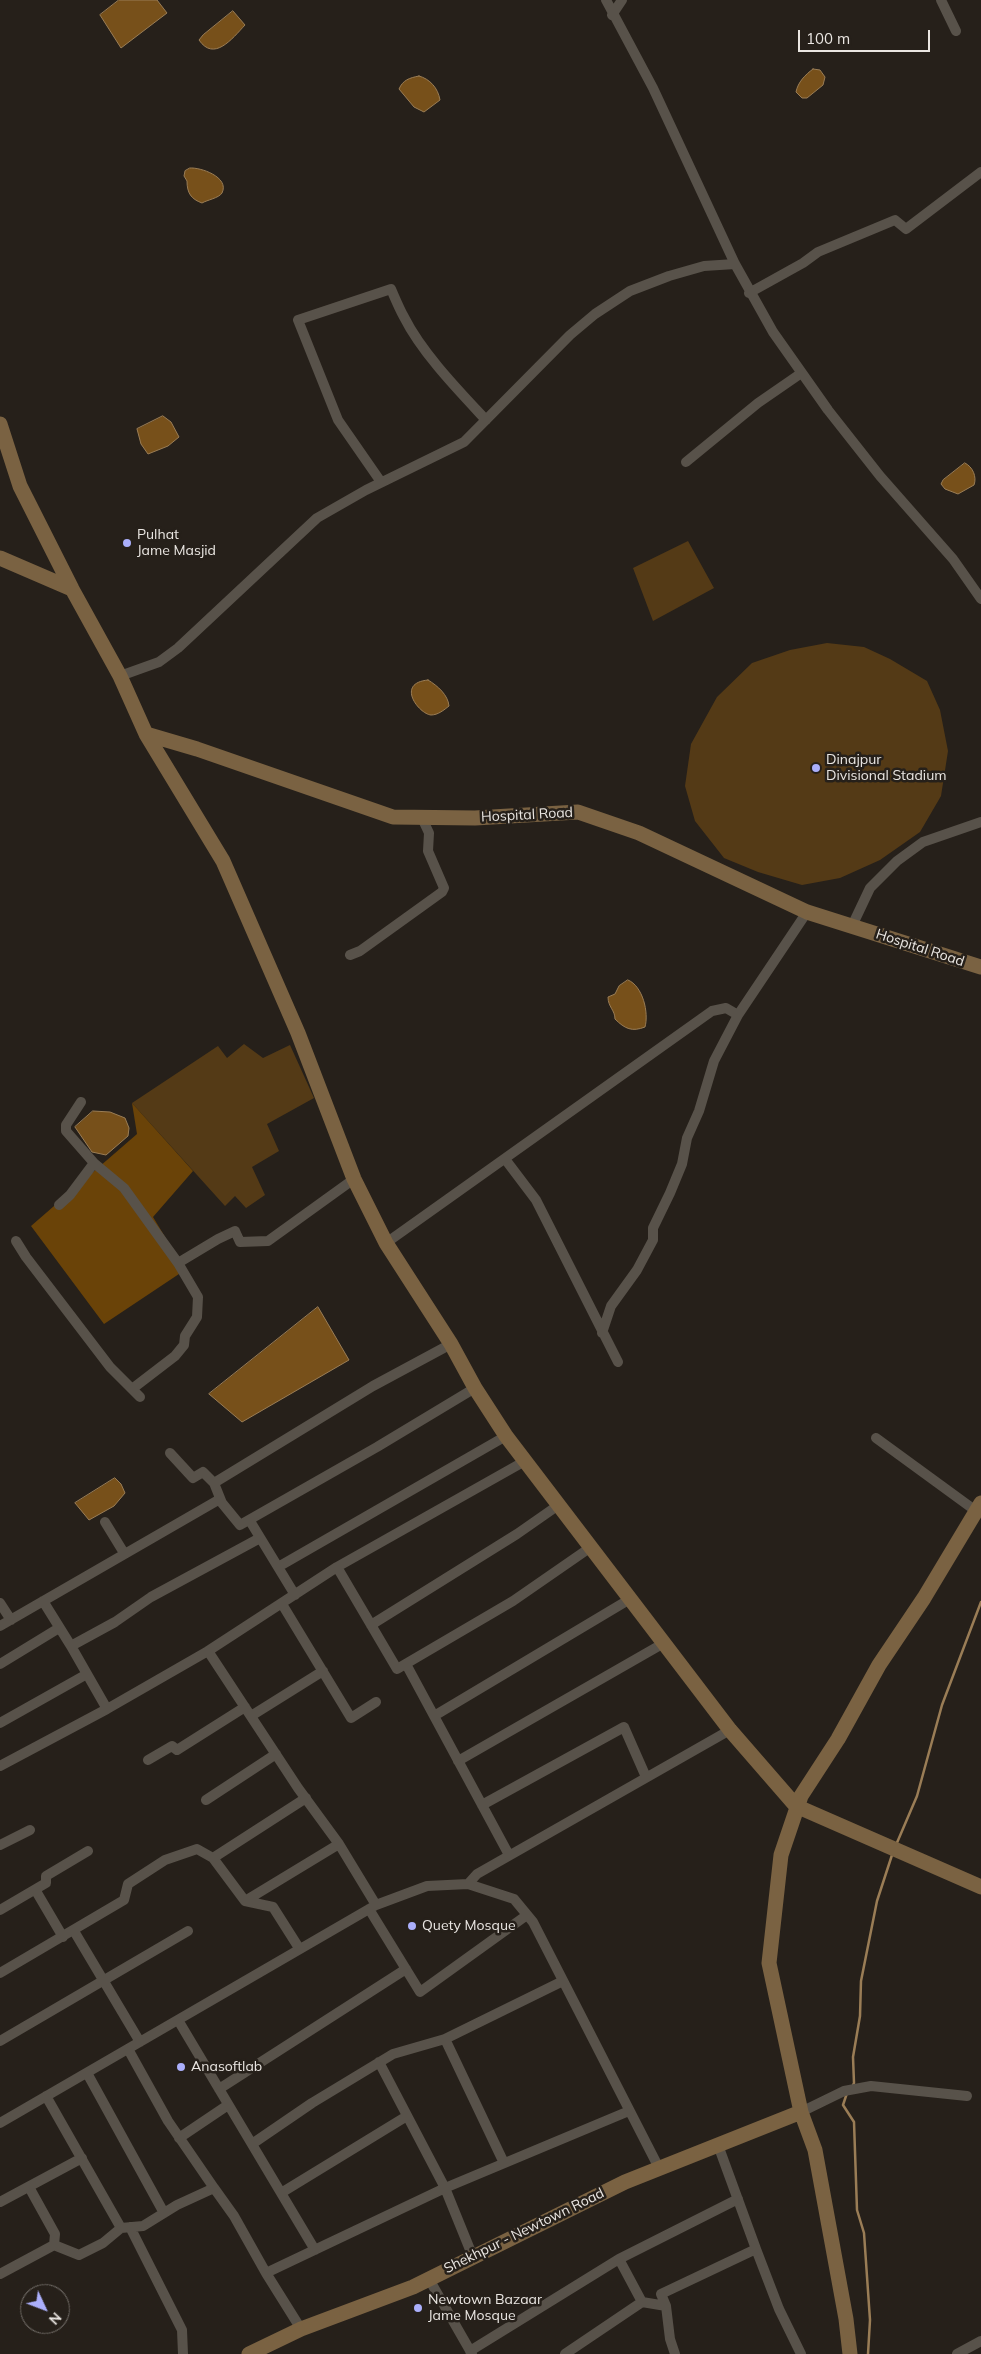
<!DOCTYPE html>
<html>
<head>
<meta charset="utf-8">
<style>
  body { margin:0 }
  #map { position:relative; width:981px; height:2354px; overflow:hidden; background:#26201a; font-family:Mulish,sans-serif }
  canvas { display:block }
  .north { position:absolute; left:20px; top:2284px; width:50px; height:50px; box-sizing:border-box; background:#26201a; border:1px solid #746f6a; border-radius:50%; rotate:133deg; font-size:14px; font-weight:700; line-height:20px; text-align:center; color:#eae6e2 }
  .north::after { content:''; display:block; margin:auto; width:18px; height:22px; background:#abaffb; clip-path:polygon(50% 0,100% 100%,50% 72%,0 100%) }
  .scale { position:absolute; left:798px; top:30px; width:132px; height:22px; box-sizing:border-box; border:2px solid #eae6e2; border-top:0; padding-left:6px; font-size:15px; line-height:18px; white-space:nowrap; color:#eae6e2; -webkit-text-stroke:4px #26201a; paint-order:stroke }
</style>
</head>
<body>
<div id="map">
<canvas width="981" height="2354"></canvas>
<div class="north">N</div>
<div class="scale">100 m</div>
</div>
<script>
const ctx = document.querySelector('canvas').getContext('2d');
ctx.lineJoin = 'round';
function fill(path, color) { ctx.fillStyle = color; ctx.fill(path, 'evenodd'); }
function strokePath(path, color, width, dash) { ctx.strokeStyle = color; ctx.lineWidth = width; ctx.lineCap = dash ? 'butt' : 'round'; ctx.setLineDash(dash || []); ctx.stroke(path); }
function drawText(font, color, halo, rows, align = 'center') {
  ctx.font = font + ' Mulish,sans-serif'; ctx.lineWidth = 5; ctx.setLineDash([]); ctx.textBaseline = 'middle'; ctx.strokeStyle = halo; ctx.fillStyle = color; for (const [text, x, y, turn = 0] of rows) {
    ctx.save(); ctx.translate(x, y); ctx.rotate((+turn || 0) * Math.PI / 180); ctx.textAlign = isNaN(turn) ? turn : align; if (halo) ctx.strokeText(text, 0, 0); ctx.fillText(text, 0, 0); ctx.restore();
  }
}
fill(new Path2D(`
  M688 541 714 588 653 621 633 568Z
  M827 643 864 647 890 659 927 681 940 710 948 751 941 796 920 832 880 860 840 878 802 885 758 872 724 858 695 821 685 786 691 744 717 697 752 663 790 650Z
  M244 1044 263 1058 290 1045 314 1098 267 1124 279 1151 252 1167 265 1195 246 1208 235 1196 225 1206 132 1103 218 1046 227 1058Z`), '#543a16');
fill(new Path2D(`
  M132 1103 193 1171 153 1217 185 1270 104 1324 31 1226 137 1134Z`), '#6a4308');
const water = new Path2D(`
  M119 0H157L167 13 121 48 100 15Z
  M233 11 245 25C232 39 214 62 199 40L203 35Z
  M813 69 820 70 825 77 823 85 807 98H802L796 92C798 82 805 75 813 69Z
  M419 76C430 79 438 88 440 100L424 112 414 107 399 89C403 80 409 78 419 76Z
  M190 168C200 167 230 177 222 193 219 198 207 200 202 203 191 199 187 193 187 181L184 176 185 171Z
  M163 416 171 422 179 437 168 446 148 454 141 444 137 429Z
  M965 463C973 467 977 477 974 485L958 494 945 489 941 484 943 480Z
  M428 680C438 686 448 695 449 706 444 710 438 715 431 715 419 714 395 683 428 680Z
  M628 980C643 986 649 1013 645 1027 632 1032 625 1029 615 1019 615 1010 608 1007 608 997L615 994 619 986Z
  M93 1111 110 1112 125 1118 129 1128 128 1136 106 1155 92 1152 75 1127Z
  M318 1307 349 1360 242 1422 209 1394Z
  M115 1478 121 1484 125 1493 114 1506 89 1520 75 1503Z`);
fill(water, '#77501a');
strokePath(water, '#9a7d56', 1);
strokePath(new Path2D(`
  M896 1845 917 1796 942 1705 981 1602
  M852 2087 854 2083 853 2057 860 2016 861 1981 877 1901 892 1855
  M847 2093 843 2105 854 2122 857 2210 864 2233 870 2320 868 2354`), '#9a7d56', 2.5);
strokePath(new Path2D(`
  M606 0 653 88 735 264 773 332 828 410 880 476 953 559 981 599
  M941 0 956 31
  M612 15 622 0
  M749 293 803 263 818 252 895 220 906 229 981 172
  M686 462 758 403 800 374
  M381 482 338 420 298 320 391 289C395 298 399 308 404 317 422 353 459 391 486 420
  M120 676 159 662 178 648 317 518 366 490 464 442 570 335 595 314 630 291 669 276 704 266 735 264
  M852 926 870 888 897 861 923 842 981 822
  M350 955 360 951 442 892 444 888 428 851 429 833 422 818
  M81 1102 66 1125V1131L94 1163 124 1188 178 1263 198 1297 197 1317 185 1336 184 1345 175 1356 132 1389
  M505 1159 536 1200 618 1362
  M59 1205 70 1195 94 1163
  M16 1241 26 1257 110 1367 140 1397
  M386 1243 712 1011 726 1008 738 1015
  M178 1263 218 1239 235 1231 240 1242 268 1241 354 1179
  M602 1333 611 1306 637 1270 653 1240V1228L670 1193 682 1164 687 1138 699 1111 714 1061 738 1015 807 912
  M876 1438 976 1511
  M170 1453 193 1478 203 1472 214 1483 222 1503 240 1525 377 1447 475 1388
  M214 1483 373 1386 451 1344
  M250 1521 295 1595
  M105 1522 124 1553
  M278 1567 506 1436
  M337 1567 397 1669 513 1601 591 1547
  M43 1601 71 1646 107 1709
  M0 1603 11 1620
  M282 1604 351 1718 376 1702
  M371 1625 517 1534 560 1504
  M0 1626 220 1499
  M71 1646 115 1622 151 1597 260 1538
  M0 1664 59 1628
  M406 1664 509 1855
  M251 1716 323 1671
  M434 1716 630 1599
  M0 1723 87 1674
  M148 1760 172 1746 177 1750 245 1707
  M458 1761 664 1643
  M0 1766 107 1709 208 1651
  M206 1800 276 1754
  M482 1805 624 1727 646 1777
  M0 1845 30 1830
  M213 1858 306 1798
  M36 1891 63 1937
  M245 1901 339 1844
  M376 1905 339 1844 298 1788 208 1651 337 1567 525 1461
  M369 1909 420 1992 527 1915
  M0 1910 46 1883V1876L88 1851
  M74 1931 140 2042
  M0 1973 124 1900 128 1884 165 1860 197 1849 213 1858 245 1901 273 1907 299 1948
  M178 2020 315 2250
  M445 2039 504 2163
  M0 2041 188 1931
  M128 2049 168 2121 214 2188
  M87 2073 164 2213
  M219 2089 406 1969
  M46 2096 121 2228 143 2226 177 2205 214 2188 234 2216 266 2273
  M801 2112 844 2091 871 2086 967 2096
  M0 2123 376 1905 427 1886 468 1884
  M179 2138 228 2105
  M252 2144 312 2103 393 2054 445 2039 563 1981
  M718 2145 756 2249
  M659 2168 533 1922 514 1899 468 1884 477 1874 730 1730
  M29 2187 55 2234 54 2245
  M281 2193 407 2116
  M0 2202 82 2158
  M130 2227 182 2330 183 2354
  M473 2257 445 2188 629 2111
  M619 2259 738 2199
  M0 2274 54 2245 79 2255 103 2243 121 2228
  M429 2279 472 2354
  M666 2306 661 2294 756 2249 779 2309 801 2354
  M301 2329 266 2273 445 2188 379 2062
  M470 2351 619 2259 642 2302 666 2306 670 2339 675 2354
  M565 2354 642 2302
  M957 2354 981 2341`), '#58524a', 10);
strokePath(new Path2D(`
  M0 424 20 486 72 589 120 676 146 734 223 861 298 1033 354 1179 386 1243 451 1344 475 1388 506 1436 730 1730 796 1806 981 1887
  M0 558 72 589
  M146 734 197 749 393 817 475 818 578 812 639 833 807 912 981 967
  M249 2354 301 2329 413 2287 625 2182 801 2112
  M850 2354 846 2319 815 2150 801 2112 769 1963 781 1855 801 1796 838 1739 879 1665 924 1598 981 1503`), '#7a6242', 15);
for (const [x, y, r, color] of [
  [127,543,5,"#abaffb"],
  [816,768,5,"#abaffb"],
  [412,1926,5,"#abaffb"],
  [181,2067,5,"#abaffb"],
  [418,2308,5,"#abaffb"]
]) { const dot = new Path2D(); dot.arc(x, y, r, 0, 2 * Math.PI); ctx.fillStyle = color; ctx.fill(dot); strokePath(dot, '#26201a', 2); }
drawText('14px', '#eae6e2', '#26201a', [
  ["Pulhat",137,535],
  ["Jame Masjid",137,551],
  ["Dinajpur",826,760],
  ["Divisional Stadium",826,776],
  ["Quety Mosque",422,1926],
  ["Anasoftlab",191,2067],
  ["Newtown Bazaar",428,2300],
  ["Jame Mosque",428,2316]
], 'left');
drawText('14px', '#eae6e2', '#26201a', [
  ["Hospital Road",527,815,-3],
  ["Hospital Road",920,948,18],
  ["Shekhpur - Newtown Road",524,2231,-26]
]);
</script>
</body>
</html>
